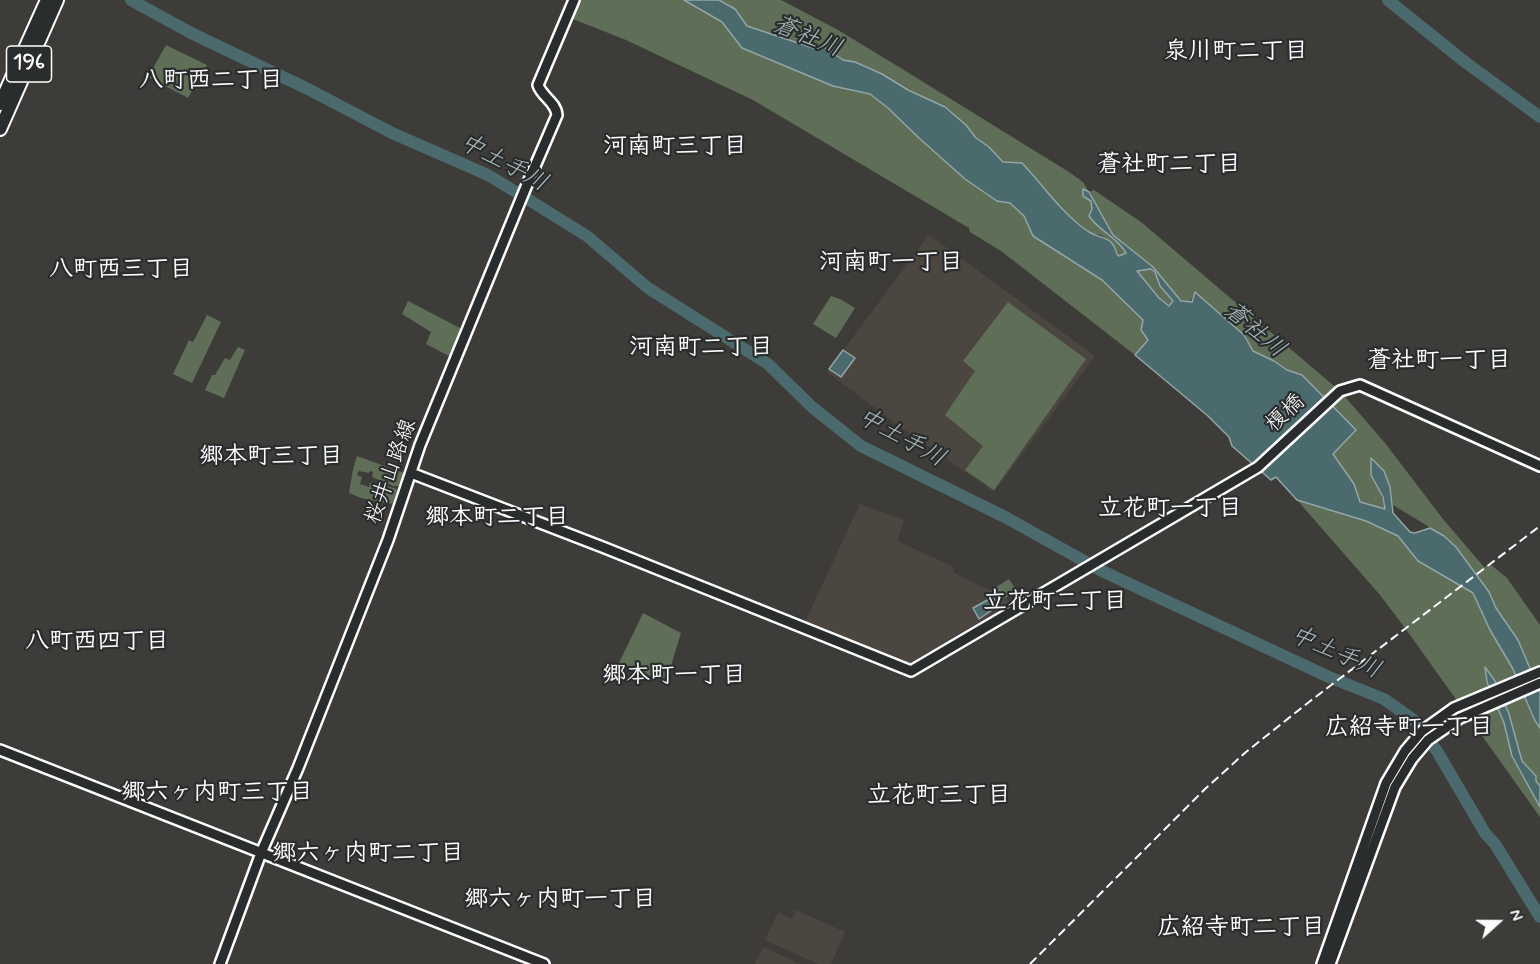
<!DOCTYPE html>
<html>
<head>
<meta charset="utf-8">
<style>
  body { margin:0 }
  #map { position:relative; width:1540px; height:964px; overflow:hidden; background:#3e3c39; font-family:Mynerve,sans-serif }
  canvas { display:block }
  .north { position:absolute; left:1468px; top:892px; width:60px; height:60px; -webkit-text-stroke:4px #2a2d2e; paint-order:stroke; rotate:69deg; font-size:16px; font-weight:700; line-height:24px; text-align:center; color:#fff }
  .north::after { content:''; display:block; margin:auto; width:21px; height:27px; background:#fff; clip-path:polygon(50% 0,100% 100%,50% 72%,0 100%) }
</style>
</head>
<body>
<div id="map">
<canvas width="1540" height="964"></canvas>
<div class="north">N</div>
</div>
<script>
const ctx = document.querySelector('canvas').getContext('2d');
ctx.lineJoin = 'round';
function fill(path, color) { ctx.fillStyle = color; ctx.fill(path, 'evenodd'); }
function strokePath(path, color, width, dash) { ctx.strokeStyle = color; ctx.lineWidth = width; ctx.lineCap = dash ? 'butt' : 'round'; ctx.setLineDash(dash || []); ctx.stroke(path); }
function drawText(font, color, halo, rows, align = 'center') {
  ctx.font = font + ' Mynerve,"Klee One",sans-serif'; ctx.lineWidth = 4.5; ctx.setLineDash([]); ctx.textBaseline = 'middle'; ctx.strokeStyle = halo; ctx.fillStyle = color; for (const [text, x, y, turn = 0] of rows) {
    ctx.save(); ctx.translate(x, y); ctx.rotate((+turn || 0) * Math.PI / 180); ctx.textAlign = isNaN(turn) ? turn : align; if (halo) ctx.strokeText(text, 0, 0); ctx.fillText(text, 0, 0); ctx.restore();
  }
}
fill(new Path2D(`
  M929 235 1095 356 994 492 895 423 827 372Z
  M860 504 904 520 897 541 952 566 954 573 1013 602 906 665 804 624Z
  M796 910 845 932 831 964H818L765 940 778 912 792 919Z
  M763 947 800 964H755Z`), '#4c4640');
fill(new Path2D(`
  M581 0H684L722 22 742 48 833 86 870 94 888 108 919 138 965 179 997 200 1010 203 1024 216 1033 236 1102 280 1143 320 1148 340 1135 355 1001 251 970 232 969 228 753 100 626 40 573 19Z
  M719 0H781L838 30 899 67 1069 172 1083 182 1089 192 1094 190 1141 222 1340 391 1385 443 1443 519 1484 567 1490 564 1507 578 1540 625V683L1536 685 1518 640 1496 608 1489 592 1444 536 1393 505 1390 487 1372 458C1370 477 1382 490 1385 509L1360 502 1354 484 1333 454 1356 430 1302 375 1287 370 1274 361 1253 351 1244 335 1195 292 1190 302 1181 301 1153 267 1113 235 1089 192C1092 205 1093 218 1102 229 1109 238 1120 243 1127 253L1119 256 1115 247 1101 235 1092 234 1065 212 1022 163H1003L989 147 976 138 966 125 945 107 908 90 882 74 855 62 843 60 824 47 813 48 747 26 735 9Z
  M166 45 207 65 188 98 148 77Z
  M1151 269 1155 272 1160 286 1173 301 1169 306 1159 298 1134 270Z
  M831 296 840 299 855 308 836 338 813 324Z
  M408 301 462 329 451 357 426 344 431 332 402 314Z
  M1008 302 1086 359 994 490 965 470 983 446 945 415 975 371 963 361Z
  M207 315 221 322 192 383 173 374 189 340 193 342Z
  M238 347 245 350 224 398 205 390 212 375H215L225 358 230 360Z
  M357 456 404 473 399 486H393L372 477 373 472 370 471 369 473 359 471 357 475 362 477 360 484 369 487 370 483 375 485 376 483 397 489 393 503 390 504 361 498 349 493 353 469Z
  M1297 500 1366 521 1398 536 1418 561 1473 593 1490 630 1512 667 1533 719 1540 728V786L1536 781V776L1522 761 1509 714 1495 681 1485 669 1487 682 1504 723 1519 768 1540 807V817L1405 628 1380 595Z
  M1009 579 1017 591 1005 598 990 591Z
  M643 613 681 633 666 682 619 663Z`), '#5e6e57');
const water = new Path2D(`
  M684 0H719L735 9 747 26 813 48 824 47 843 60 855 62 882 74 908 90 945 107 966 125 976 138 989 147 1003 162 1022 163C1044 186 1062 214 1089 232 1102 240 1112 235 1117 254L1119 256 1126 253C1118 238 1099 231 1089 216L1092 209 1091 201 1083 196V189L1089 192 1113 235 1153 267 1181 301 1192 302 1195 292 1244 335 1253 351 1274 361 1287 370 1302 375 1356 430 1333 454 1354 484 1360 502 1385 509 1383 497 1371 475V458L1384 471 1390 487 1393 513 1410 532 1415 533 1430 528 1444 536 1456 547 1489 592 1496 608 1518 640 1540 692V728L1534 719 1513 669 1490 630 1473 593 1418 561 1398 536 1366 521 1297 500 1276 477 1271 480 1232 446 1229 437 1208 416 1135 355 1148 340 1141 330 1143 320 1102 280 1033 236 1024 216 1010 203 997 201 965 179 919 138 888 108 870 94 833 86 742 48 722 22ZM1151 269 1155 272 1160 286 1173 301 1169 306 1159 298 1137 271Z
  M843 350 855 358 841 377 829 369Z
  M993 597 998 606 979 619 973 608Z
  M1485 667 1495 681 1509 714 1522 761 1536 776V781L1540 786V807L1512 756 1504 723 1487 682Z`);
fill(water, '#4b6a6d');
strokePath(water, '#93a6a7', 1.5);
strokePath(new Path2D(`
  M131 0 191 33 308 89 392 133 488 175 529 200 587 236 648 288 768 364 812 407 861 446 1005 517 1102 571 1329 677 1384 699 1415 721 1437 751 1485 833 1495 844 1540 917
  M1388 0 1465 62 1540 117`), '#4b6a6d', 12);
const secondary = new Path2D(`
  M411 473 605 548 911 671 1258 467 1340 391 1360 385 1540 466
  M0 750 544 964
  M220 964 261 853 298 768 388 540 420 445 526 187 557 115C556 102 542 97 538 85L574 0
  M1322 964 1386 783 1405 751 1422 731 1454 708 1540 672
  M1330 964 1395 787 1412 759 1428 740 1460 718 1540 683`);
const highway = new Path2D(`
  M0 104 47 0
  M0 129 57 0`);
strokePath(secondary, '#fff', 14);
strokePath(highway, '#fff', 16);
strokePath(secondary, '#2a2d2e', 9);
strokePath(highway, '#2a2d2e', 12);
strokePath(new Path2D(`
  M1030 964 1205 789 1246 752 1309 702 1540 526`), '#fff', 2, [9, 4.5]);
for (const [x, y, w] of [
  [29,64,45]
]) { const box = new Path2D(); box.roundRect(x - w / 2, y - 18, w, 36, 4.5); ctx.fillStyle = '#2a2d2e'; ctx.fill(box); strokePath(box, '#fff', 1.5); }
drawText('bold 21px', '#fff', null, [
  ["196",29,64]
]);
drawText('22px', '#fff', '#2a2d2e', [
  ["榎橋",1286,414,-43],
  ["桜井山路線",392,472,-70]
]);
drawText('italic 24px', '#aebcbd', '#2a2d2e', [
  ["蒼社川",807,38,22],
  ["中土手川",503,164,28],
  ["蒼社川",1254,331,40],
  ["中土手川",901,439,29],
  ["中土手川",1335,654,24]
]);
drawText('bold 24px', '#fff', '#2a2d2e', [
  ["泉川町二丁目",1236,53],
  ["八町西二丁目",211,82],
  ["河南町三丁目",675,148],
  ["蒼社町二丁目",1169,166],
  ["河南町一丁目",891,264],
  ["八町西三丁目",121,271],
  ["河南町二丁目",701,349],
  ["蒼社町一丁目",1439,362],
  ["郷本町三丁目",271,458],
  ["立花町一丁目",1170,510],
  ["郷本町二丁目",497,519],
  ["立花町二丁目",1055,603],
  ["八町西四丁目",97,643],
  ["郷本町一丁目",674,677],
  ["広紹寺町一丁目",1409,729],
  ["郷六ヶ内町三丁目",217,794],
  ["立花町三丁目",939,797],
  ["郷六ヶ内町二丁目",368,855],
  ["郷六ヶ内町一丁目",560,901],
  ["広紹寺町二丁目",1241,929]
]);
</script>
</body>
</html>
